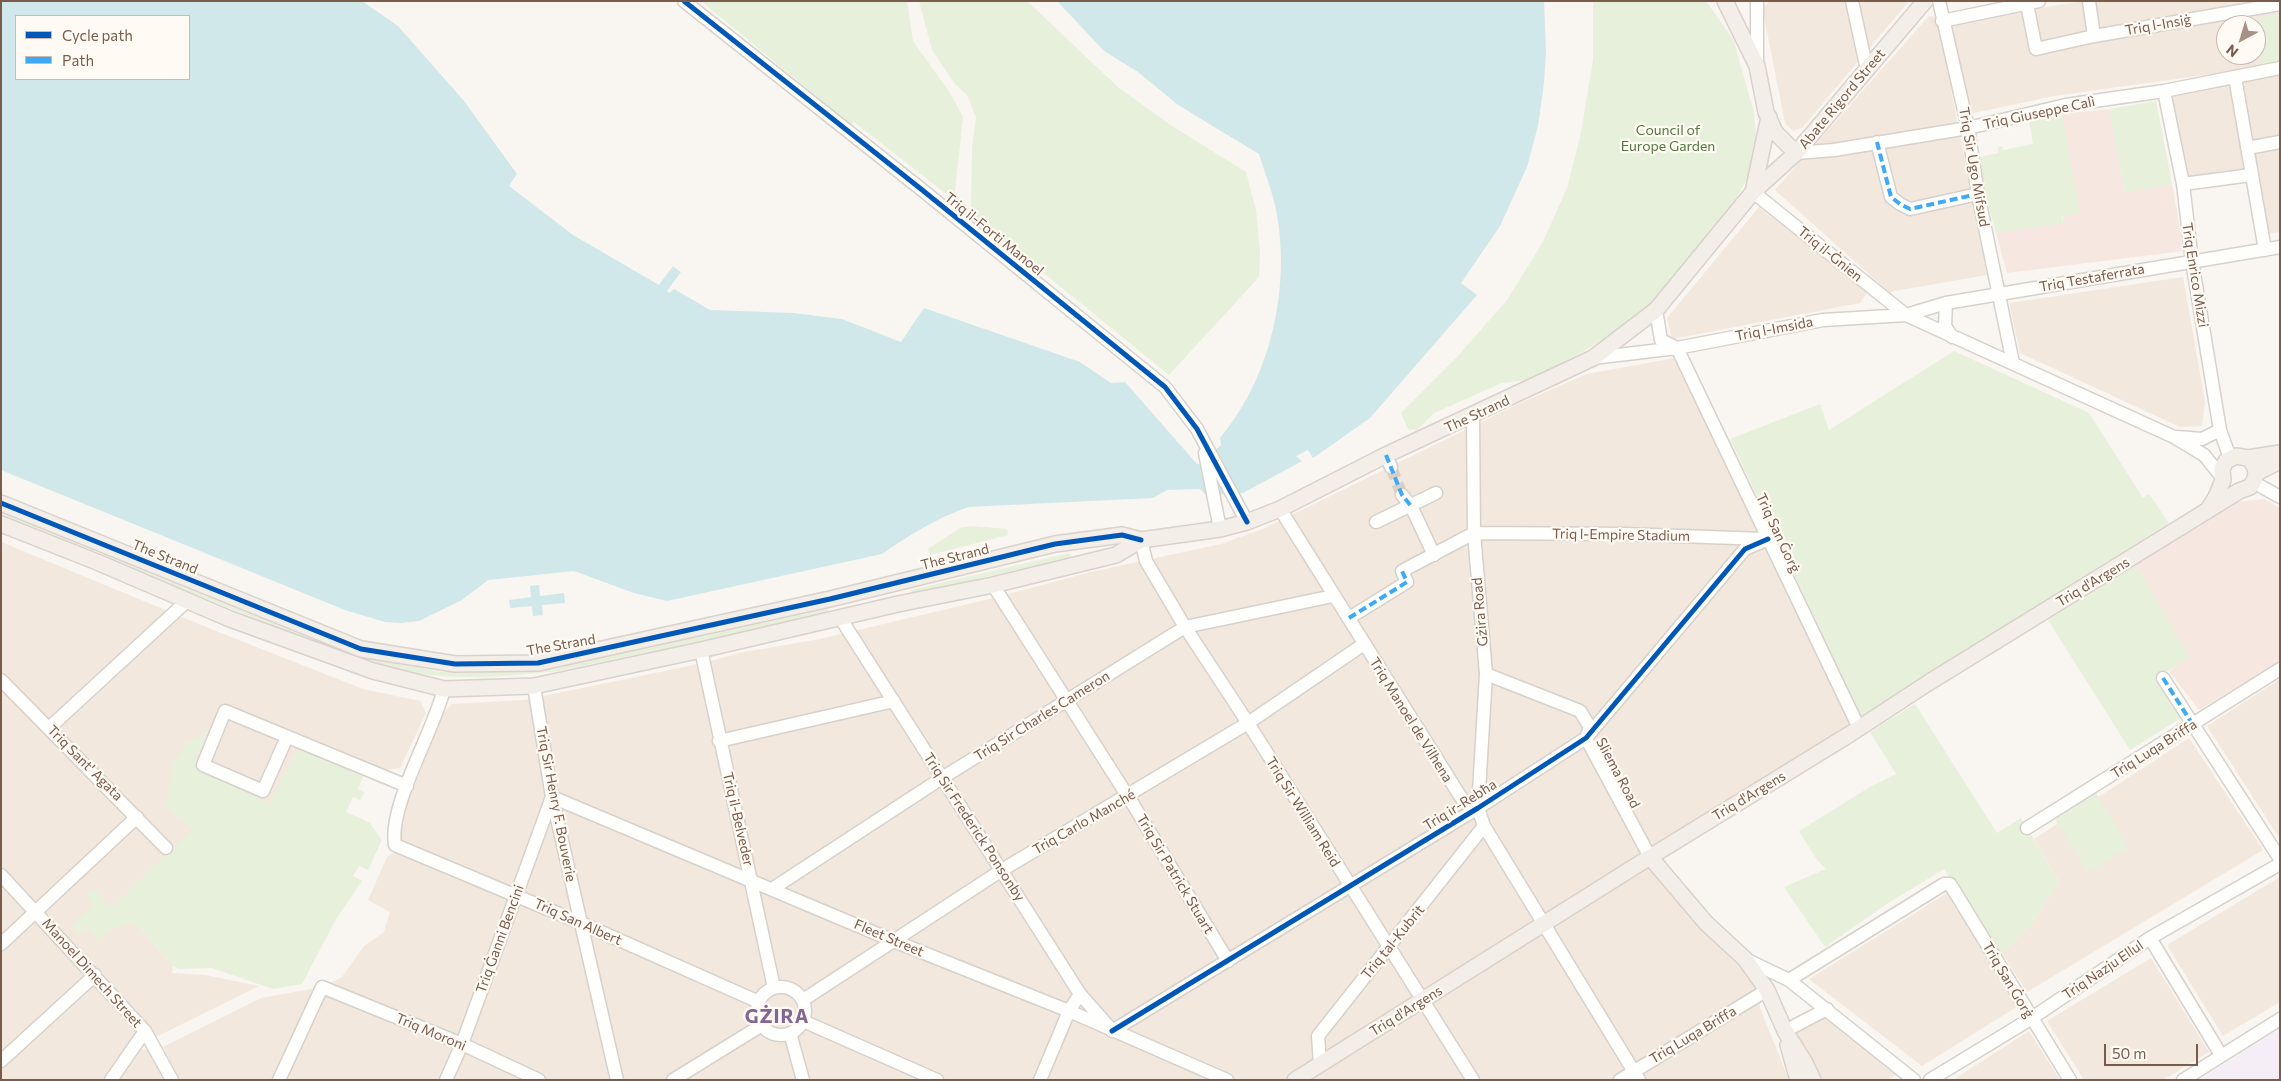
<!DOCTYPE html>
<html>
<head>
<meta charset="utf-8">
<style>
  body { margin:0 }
  #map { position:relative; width:2281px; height:1081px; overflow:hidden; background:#f9f5f0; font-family:Commissioner,sans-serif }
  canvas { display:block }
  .frame { position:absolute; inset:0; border:2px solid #7a5c4d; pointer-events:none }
  .legend { position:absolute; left:15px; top:15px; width:175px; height:65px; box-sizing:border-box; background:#fffaf3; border:1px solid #cabbb1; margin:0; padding:6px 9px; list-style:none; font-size:15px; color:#7a5c4d }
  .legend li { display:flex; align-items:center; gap:10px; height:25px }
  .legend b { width:25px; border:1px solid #cabbb1 }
  .north { position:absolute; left:2216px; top:15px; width:50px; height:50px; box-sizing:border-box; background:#fffaf3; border:1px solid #cabbb1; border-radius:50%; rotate:219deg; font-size:14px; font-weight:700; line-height:20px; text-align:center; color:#7a5c4d }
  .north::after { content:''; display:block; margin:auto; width:18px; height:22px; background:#a69286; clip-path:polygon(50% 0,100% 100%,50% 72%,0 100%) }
  .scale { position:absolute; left:2104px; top:1044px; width:94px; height:22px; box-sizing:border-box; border:2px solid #7a5c4d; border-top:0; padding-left:6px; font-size:15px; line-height:18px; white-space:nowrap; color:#7a5c4d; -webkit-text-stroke:4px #fffaf3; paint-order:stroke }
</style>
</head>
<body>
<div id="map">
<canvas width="2281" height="1081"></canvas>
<div class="frame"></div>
<ul class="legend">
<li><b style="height:6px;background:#0057b8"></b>Cycle path</li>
<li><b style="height:6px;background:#3fa9f5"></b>Path</li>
</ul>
<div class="north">N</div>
<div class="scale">50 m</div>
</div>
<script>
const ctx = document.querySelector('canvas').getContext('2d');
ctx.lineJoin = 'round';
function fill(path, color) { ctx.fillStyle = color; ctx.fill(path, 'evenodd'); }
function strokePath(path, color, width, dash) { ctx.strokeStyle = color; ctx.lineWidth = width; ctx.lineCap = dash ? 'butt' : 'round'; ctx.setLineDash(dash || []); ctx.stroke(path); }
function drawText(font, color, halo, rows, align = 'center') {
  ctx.font = font + ' Commissioner,sans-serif'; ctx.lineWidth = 4.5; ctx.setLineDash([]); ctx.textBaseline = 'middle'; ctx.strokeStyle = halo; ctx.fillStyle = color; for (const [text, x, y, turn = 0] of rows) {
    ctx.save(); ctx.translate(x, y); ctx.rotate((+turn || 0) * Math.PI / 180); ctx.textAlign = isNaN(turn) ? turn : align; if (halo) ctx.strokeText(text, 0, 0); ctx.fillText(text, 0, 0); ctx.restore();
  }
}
fill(new Path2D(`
  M1768 1H1909L1802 128 1793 131 1785 123 1762 6 1768 4Z
  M2085 1H2280V14L2255 19V25H2226V55H2256V30L2262 67 2054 96 1969 114 1950 27 2023 11 2034 56 2044 53 2034 9Z
  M1929 16 1937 17 1987 275 1889 292 1775 190Z
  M2280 68V232L2267 234 2254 170 2183 184 2164 91Z
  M1759 207 1868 291 1860 303 1672 339 1667 318Z
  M2183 277 2205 402 2202 426 2180 427 2020 353 2009 303Z
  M1675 358 1853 725 1644 852 1758 981 1760 1008 1789 1080H180L163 1047 261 998 322 987 342 977 364 946 384 932 390 912 368 900 387 857 398 850 397 830 442 714 452 704 524 700 708 662 739 653 820 639 985 600 1091 572 1221 544 1265 528 1518 404 1587 374Z
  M1 542 216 631 363 689 420 701 426 713 400 768 386 770 310 740 304 750 297 752 269 804 194 766 207 731 186 745 167 806 215 848 141 929 173 966 172 973 205 975 259 986 156 1037 146 1025 136 1032 102 1080H1Z
  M2280 679V839L2207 726Z
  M2189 738 2263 850 2027 992 2002 953 2033 922 2059 881 2034 839Z
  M2280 877V1002L2223 1036 2167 945Z
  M1947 893 2018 1006 1922 1066 1809 979Z
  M2151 958 2209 1052 2163 1080H2084L2047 1021Z
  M1825 1016 1898 1074 1887 1080H1823L1796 1032Z
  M2029 1031 2060 1080H1953Z
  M147 1049 163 1080H120L141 1050Z`), '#f2e8de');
fill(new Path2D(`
  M2109 109 2125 192 2172 184 2184 251 2007 273 1996 233 2063 222 2062 114Z
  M2264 499 2280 508V662L2199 710 2169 671 2189 657 2141 573 2134 566 2234 502Z`), '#f6e8e1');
fill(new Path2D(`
  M2280 1028V1080H2200Z`), '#f6eef6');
fill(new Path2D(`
  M701 1H907L913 41 950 93 963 117 954 200 854 122 851 125Z
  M919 1H1027L1119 88 1172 126 1246 172 1256 210 1260 253 1259 277 1169 375 971 214 972 149 976 117 967 95 955 84 932 50Z
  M1593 1H1706L1734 41 1754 113 1756 135 1750 173 1737 197 1707 237 1649 306 1612 333 1584 351 1528 380 1502 383 1434 413 1417 430 1408 429 1401 413 1459 355 1507 300 1543 242 1567 188 1580 138 1593 60Z
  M2280 14V64L2262 67 2254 19Z
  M2156 101 2172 184 2125 193 2109 109Z
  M2062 114 2080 213 2062 216 2063 223 1996 233 1969 137 1976 136 1980 157 1999 153 1998 147 2002 146 2003 150 2033 144 2029 120Z
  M1954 351 2089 413 2143 498 2149 494 2169 523 1861 716 1730 439 1820 404 1829 430Z
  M1 512 95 550 94 552 1 516Z
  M971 526 1007 529 1008 535 930 555 928 549 960 528Z
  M1069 553 1071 557 912 594 911 590Z
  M106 554 324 643 366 657 441 672H518L557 667 828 609 829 614 558 671C519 675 479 679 440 676 404 673 369 662 335 651L104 557Z
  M2134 566 2141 573 2190 657 2157 678 2181 718 2130 750 2048 620Z
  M1915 704 1997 833 2021 818 2059 881 2033 922 2002 953 1994 947 1944 869 1885 905 1825 947 1784 887 1826 869 1815 857 1799 831 1870 787 1896 774 1870 732Z
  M207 730 194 766 269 803 297 751 304 750 364 774 358 789 364 792 361 800 353 797 346 812 369 822 382 840 368 870 359 866 353 876 362 881 336 919 302 984 273 989 212 968 178 969 173 966 141 929 133 923 111 929 98 940 87 928 79 935 71 926 93 905 86 896 94 888 112 907 152 867 193 830 166 806 174 760 186 745Z
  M2096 793 2129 847 2088 872 2055 819Z`), '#e7f0db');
fill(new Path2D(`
  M1 1H362L398 26 464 101 517 174 509 186 573 235 659 285 673 266 681 272 667 291 670 293 674 289 710 310 793 313 842 319 901 342 924 308 1080 362 1111 383 1125 382 1197 464H1201L1221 445 1220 438C1272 376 1292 284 1275 205 1271 188 1264 171 1259 154L1201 119 1177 104 1138 72 1104 51 1057 1H1544L1546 52 1544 83 1538 126 1527 167 1500 226 1461 283 1477 295 1370 418 1313 458 1308 450 1296 456 1302 461 1243 493 1206 495 1200 489 1167 490 1153 498 968 507C937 518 909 535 882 554L667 601 634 593 574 571 488 580 462 600 419 621 401 623 385 622 345 610 1 470ZM16 16H189V79H16Z
  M539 585 540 596 564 593 565 603 542 605 543 615 533 616 532 606 510 608 509 600 531 597 530 586Z`), '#d0e8ea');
strokePath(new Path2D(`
  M1391 467 1402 495`), '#d9cfc7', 12, [12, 6]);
const minor = new Path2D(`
  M684 1 921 189 1165 387 1197 429 1247 522
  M1757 1V66
  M1852 1 1867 70
  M1939 1 1968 128 1978 194 2013 363
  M2089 1 2094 36
  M2027 4 2036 49 2094 36 2280 4
  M1942 21 2039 1
  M2235 77 2265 250
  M2164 91 2183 184 2192 261 2220 430 2230 458
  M1877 142 1891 197 1900 204 1910 209 1978 194
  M2247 148 2280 142
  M1796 153 1834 150 1968 128 2066 105 2164 91 2280 68
  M2183 184 2251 175
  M1753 192 1906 315
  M1946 303 1945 326 1952 337
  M1656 310 1661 340 1677 348 1859 728
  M1906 315 1946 303 2280 247
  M1593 358 1677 348 1823 320 1906 315 2174 437 2204 455 2221 476
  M1473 416 1474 533 1486 674 1478 808 1484 826 1639 1080
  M2177 437 2202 439 2220 430
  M1205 453 1220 529
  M1386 455 1391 467
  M2253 482 2280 497
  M1402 495 1411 506 1434 555
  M1280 509 1462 799 1478 808
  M1376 522 1436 493
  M1141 540 1146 561 1185 627 1248 723 1473 1080
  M993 585 1134 806 1228 961
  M1349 618 1407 582 1402 571 1474 533 1624 534 1763 539
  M841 619 1080 994 1109 1027
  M701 650 774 988
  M1486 674 1580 711 1590 727 1586 738 1650 857
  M2163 678 2280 859
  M1 680 166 848
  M534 686 552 797 617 1080
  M444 689C434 731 388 806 395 845L581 923 759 1002
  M49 728 188 600
  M287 737 263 791 203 765 225 711 407 786
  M719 741 894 701
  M552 797 894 941 1069 1011 1227 1080
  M2027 828 2280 669
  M1 875 145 1031 172 1080
  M772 889 942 778 1185 627 1333 596
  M2150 938 2221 1055
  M1 944 137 817
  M1745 959 1789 980 1914 1080
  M1789 980 1944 884H1950L2070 1080
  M757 1011a24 24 0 1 1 48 0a24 24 0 1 1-48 0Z
  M803 1000 1002 870 1248 723 1364 644
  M803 1021 937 1080
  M1112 1031 1478 808 1586 738 1745 549 1768 539
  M1785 1031 1827 1009
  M790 1033 803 1080
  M1 1061 95 975
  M1320 1063 1318 1036 1484 826
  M111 1080 145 1031
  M279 1080 322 987 462 1044 539 1080
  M446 1080 462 1044 552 797
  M673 1080 762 1025
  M1040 1080 1069 1011 1080 994
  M1620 1080 1767 990
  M1930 1080 2032 1018 2150 938 2280 864
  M2183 1080 2280 1019`);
const major = new Path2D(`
  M1725 1 1757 66 1766 112 1775 132 1796 153
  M1753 192 1769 117
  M2256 473 2280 461
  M1 503 361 649 455 664 538 663 830 599 1055 544 1122 535 1141 540
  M2209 508 2216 497 2223 480 2222 469 2226 461 2236 456 2248 458 2280 453
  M1 524 97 562 230 619 373 671 444 689 534 686 701 650 898 604 993 585 1116 555 1141 540 1220 529 1247 522 1280 509 1386 455 1593 358 1656 310 1753 192 1796 153 1925 1
  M1650 857 1706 923 1745 959 1767 990 1785 1031 1805 1063 1813 1080
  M1788 1045 1798 1080
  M1295 1080 1650 857 1850 734 1928 683 2239 491 2250 487C2258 477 2258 467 2248 458`);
strokePath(minor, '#d7d1cb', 15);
strokePath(major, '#dad1cc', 18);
strokePath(minor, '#fefefd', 12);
strokePath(major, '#f3eee8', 15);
strokePath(new Path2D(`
  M1877 142 1891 197 1900 204 1910 209 1978 194
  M1386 455 1402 495 1411 506
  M1349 618 1407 582 1402 571
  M2163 678 2193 725`), '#3fa9f5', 4, [8, 4]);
strokePath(new Path2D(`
  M684 1 921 189 1165 387 1197 429 1247 522
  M1 503 361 649 455 664 538 663 830 599 1055 544 1122 535 1141 540
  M1112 1031 1478 808 1586 738 1745 549 1768 539`), '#0057b8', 5);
drawText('14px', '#7a5c4d', '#fffaf3', [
  ["Triq l-Insiġ",2158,25,-10],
  ["Abate Rigord Street",1842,99,-50],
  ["Triq Giuseppe Calì",2039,113,-12],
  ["Triq Sir Ugo Mifsud",1974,167,80],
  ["Triq il-Forti Manoel",994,234,39],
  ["Triq il-Ġnien",1830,254,39],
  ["Triq Enrico Mizzi",2195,275,81],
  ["Triq Testaferrata",2092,278,-10],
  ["Triq l-Imsida",1774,329,-11],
  ["The Strand",1477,414,-25],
  ["Triq San Ġorġ",1778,533,65],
  ["Triq l-Empire Stadium",1621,535,1],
  ["The Strand",165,557,22],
  ["The Strand",955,557,-14],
  ["Triq d'Argens",2093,582,-31],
  ["Gżira Road",1480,612,-95],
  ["The Strand",561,645,-10],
  ["Triq Sir Charles Cameron",1042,716,-32],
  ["Triq Manoel de Vilhena",1411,720,58],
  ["Triq Luqa Briffa",2154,749,-32],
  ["Triq Sant' Agata",85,763,45],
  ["Sliema Road",1618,773,62],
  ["Triq d'Argens",1749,796,-31],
  ["Triq Sir Henry F. Bouverie",556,804,79],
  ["Triq ir-Rebħa",1460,805,-32],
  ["Triq Sir William Reid",1303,812,58],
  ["Triq il-Belveder",738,819,77],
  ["Triq Carlo Manché",1084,822,-30],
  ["Triq Sir Frederick Ponsonby",974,827,57],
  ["Triq Sir Patrick Stuart",1175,874,59],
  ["Triq San Albert",578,922,24],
  ["Fleet Street",889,938,23],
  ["Triq Ġanni Bencini",500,939,-70],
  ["Triq tal-Kubrit",1393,942,-51],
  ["Triq Nazju Ellul",2103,970,-34],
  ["Manoel Dimech Street",92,973,48],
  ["Triq San Ġorġ",2008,980,59],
  ["Triq d'Argens",1406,1011,-32],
  ["Triq Moroni",431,1032,23],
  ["Triq Luqa Briffa",1693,1035,-31]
]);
drawText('14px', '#537a41', '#fffaf3', [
  ["Council of",1668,130],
  ["Europe Garden",1668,146]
]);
ctx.letterSpacing = '1px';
drawText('bold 19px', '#846695', '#fffaf3', [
  ["GŻIRA",777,1017]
]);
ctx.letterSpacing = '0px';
</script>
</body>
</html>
